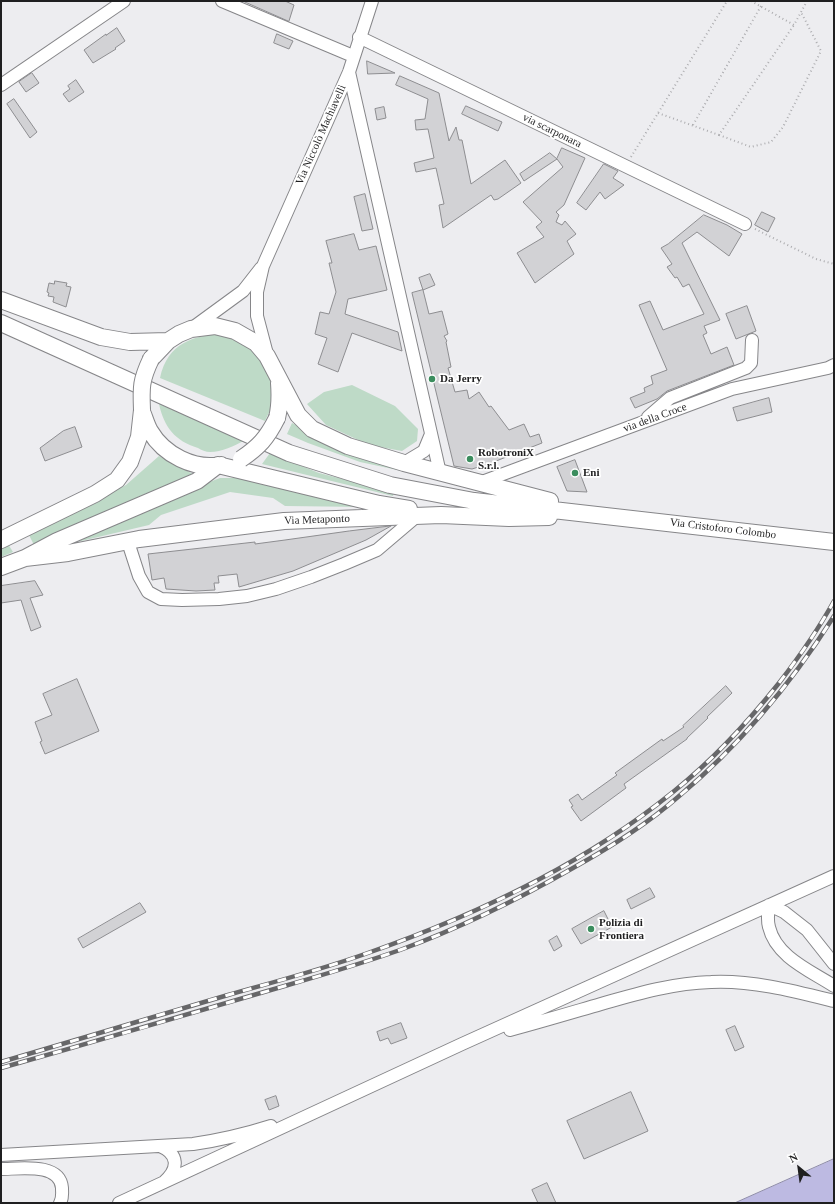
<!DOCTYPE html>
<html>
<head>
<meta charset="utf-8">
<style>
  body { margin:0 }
  #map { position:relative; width:835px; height:1204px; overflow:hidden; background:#ededf0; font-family:"Times New Roman",serif }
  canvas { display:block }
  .frame { position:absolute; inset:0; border:2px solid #1f1f20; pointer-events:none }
  .north { position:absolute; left:779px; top:1148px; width:40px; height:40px; -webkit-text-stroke:3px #fff; paint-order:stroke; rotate:331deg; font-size:11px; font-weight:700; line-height:16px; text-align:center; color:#1f1f20 }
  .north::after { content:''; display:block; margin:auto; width:14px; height:18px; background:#1f1f20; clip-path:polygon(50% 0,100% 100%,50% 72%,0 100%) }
</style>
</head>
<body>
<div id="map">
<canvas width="835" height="1204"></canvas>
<div class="frame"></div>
<div class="north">N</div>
</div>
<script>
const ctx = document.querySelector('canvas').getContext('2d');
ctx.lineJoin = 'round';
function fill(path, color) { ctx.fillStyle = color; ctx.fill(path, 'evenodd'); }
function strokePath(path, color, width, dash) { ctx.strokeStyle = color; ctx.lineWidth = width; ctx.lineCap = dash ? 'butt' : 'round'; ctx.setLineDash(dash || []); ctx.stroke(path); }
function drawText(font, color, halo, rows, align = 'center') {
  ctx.font = font + ' "Times New Roman",serif'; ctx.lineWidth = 3.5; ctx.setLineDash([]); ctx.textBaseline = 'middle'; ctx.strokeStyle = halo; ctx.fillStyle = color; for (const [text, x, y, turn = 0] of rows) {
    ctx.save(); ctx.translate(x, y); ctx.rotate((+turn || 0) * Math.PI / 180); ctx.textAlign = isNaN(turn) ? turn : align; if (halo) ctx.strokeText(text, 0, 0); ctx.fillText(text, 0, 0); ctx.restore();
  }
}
fill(new Path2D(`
  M225 333 246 341 261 356 274 380 273 404 265 421 160 378C168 342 193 336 225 333Z
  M352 385 395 406 418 429 417 441 402 451 369 445 326 425 307 404 324 392Z
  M159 404 245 440C234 446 222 452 210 452 206 452 201 450 198 448 175 441 164 427 159 404Z
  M292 423 354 454 449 481 360 462 308 443 287 434Z
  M270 453 319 473 394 492 393 496 262 464Z
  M159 456 193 474 34 545 29 535 126 485Z
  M220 478H244L366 507 285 506 273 498 230 492 161 515 149 525 77 542 199 486Z
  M8 544 13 552 1 557V548Z`), '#bedac7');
const water = new Path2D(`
  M834 1159V1203H735Z`);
fill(water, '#bdbae2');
strokePath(water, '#8e8ca8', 1);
const building = new Path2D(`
  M243 1H285L294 5 289 21Z
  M117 28 125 41 115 48 116 49 93 63 84 50 106 34V35Z
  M277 34 293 41 289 49 274 43Z
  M367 61 395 73 368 74Z
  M32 73 39 83 26 92 19 82Z
  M400 76 439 93 449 141 456 127 459 140H462L471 184 505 160 521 183 498 199 494 200 491 195 443 228 439 205 444 204 436 168 416 172 414 163 434 158 428 129 416 130 415 120 425 119 428 99 396 85Z
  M76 80 84 92 69 102 63 94 70 89 68 86Z
  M14 99 37 132 30 138 7 104Z
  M466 106 502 122 498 131 462 114Z
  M384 107 386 118 377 120 375 109Z
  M562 148 585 158 564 205 556 212 559 215 556 222 562 225 565 221 576 234 567 241 574 254 535 283 517 253 544 237 536 227 542 222 523 202 563 167 557 159Z
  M550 153 557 159 524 181 520 174Z
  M604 164 618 171 613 178 624 185 605 199 600 192 586 210 577 203Z
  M365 194 373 229 362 231 354 197Z
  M762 212 775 218 768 232 755 225Z
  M704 215 727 225 742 234 729 256 697 232 682 243 720 320 704 326 707 333 703 335 711 354 727 347 734 365 667 391 657 399 635 408 630 398 645 392 644 388 653 384 651 376 667 370 639 305 650 301 663 330 704 314 689 284 683 287 677 277 675 278 667 267 672 264 661 248 668 244Z
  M354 234 359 250 376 246 387 290 348 299 345 314 398 332 402 351 352 333 338 372 318 364 327 338 315 334 320 312 329 314 336 292 329 263H332L326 241Z
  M430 274 435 285 423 290 419 278Z
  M55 281 67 283 66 286 71 287 66 307 53 302 54 297 48 296 49 293 47 292 49 283 54 284Z
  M423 290 429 314 442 311 448 334 444 336 447 341 446 342 451 367 448 368 455 392 467 390 469 399 479 392 489 407 491 406 509 430 524 424 530 437 539 434 542 443 491 463 472 469 454 466 412 293Z
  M747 306 756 331 736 339 726 314Z
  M769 398 772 412 737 421 733 408Z
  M75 427 82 447 45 461 40 448 63 431Z
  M575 460 587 492 567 491 557 467Z
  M391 526 366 540 293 571 239 587 237 574 218 576 219 583H214L215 590 196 591 166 589 164 578 152 580 148 554 255 542V544L285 540 349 531Z
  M35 581 43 595 30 598 41 627 31 631 21 600 1 603V586Z
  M77 679 99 731 45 754 40 742 42 741 35 722 52 715 43 694Z
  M726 686 732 693 707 717 708 718 687 738V739L624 784 626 788 581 821 571 807 573 806 569 800 578 794 582 800 617 775 615 773 662 739 663 741 684 727 683 726Z
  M650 888 655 897 631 909 627 900Z
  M140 903 146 912 83 948 78 939Z
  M604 911 612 927 581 944 572 929Z
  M557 936 562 946 554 951 549 941Z
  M401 1023 407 1038 391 1044 388 1038 380 1041 377 1032Z
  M735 1026 744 1047 735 1051 726 1030Z
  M631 1092 648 1131 584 1159 567 1121Z
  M276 1096 279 1106 269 1110 265 1100Z
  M547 1183 556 1203H538L532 1190Z`);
fill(building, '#d2d2d5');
strokePath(building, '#8d8d90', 1);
const minor = new Path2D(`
  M222 1 353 56
  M359 37 745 224
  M349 72 440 473
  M1 85 124 1
  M191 329 243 291 261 268
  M267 354 257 316V292L263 266 349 72 372 1
  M648 417 670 398 746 368 751 363 752 340
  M404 463 424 451 431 434
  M479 483 732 389 828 368 834 365
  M128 542 139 576 148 592 161 599 182 600 219 599 247 596 276 589 311 577 344 564 377 550 417 516
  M834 964 807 930 784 912 769 905C768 912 767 920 769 927 776 957 811 971 834 986
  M510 1030C540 1022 570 1013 601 1004 636 994 673 983 711 982 752 980 794 991 834 1001
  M160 1146C179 1154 179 1169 164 1182
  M1 1155 193 1144C220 1140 246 1134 271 1126
  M1 1169C19 1169 60 1162 62 1188 62 1194 63 1198 60 1203
  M119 1203 462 1044 834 876`);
const major = new Path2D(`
  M1 300 101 337 130 342 168 341
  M1 323 289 453 390 485 474 501 834 542
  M151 359 168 341 179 334 191 329 215 326 235 331 256 343 267 356 298 415 312 429 348 446 404 463 550 501
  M143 414C145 419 147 426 150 431 164 455 194 470 221 465
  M277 418C280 406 280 396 279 383
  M1 540 95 494 117 480 130 462 139 437 142 410
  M25 558 68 553 139 539 284 521 441 515 509 518 549 517
  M1 567 25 558 57 541 197 481 218 465 379 504 409 509`);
strokePath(minor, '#868689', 14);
strokePath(major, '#868689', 18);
strokePath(new Path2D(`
  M751 1 794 25 807 1
  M658 113 719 135 794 25
  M693 125 761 6
  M719 135 751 147 771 142 783 127 821 51 801 12
  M631 157 727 1
  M755 229 816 259 834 264`), '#adadb0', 2, [1, 3]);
strokePath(minor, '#fff', 12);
strokePath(major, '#fff', 16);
const rail = new Path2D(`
  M1 1062C77 1040 152 1017 228 995 274 982 320 970 365 954 474 916 582 866 673 792 713 760 748 722 779 683 799 657 818 630 834 601
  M1 1068C97 1041 193 1013 288 985 326 974 363 963 400 950 460 928 517 900 573 868 609 848 646 825 678 797 740 745 791 684 834 616`);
strokePath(rail, '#676769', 4.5);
strokePath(rail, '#fff', 3, [9]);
const majorBridge = new Path2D(`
  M142 410C141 387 141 380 151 359
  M241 459C259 447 267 438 277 418`);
strokePath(majorBridge, '#868689', 18, []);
strokePath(majorBridge, '#fff', 16);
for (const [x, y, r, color] of [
  [432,379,4,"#3b8d5e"],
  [470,459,4,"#3b8d5e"],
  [575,473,4,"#3b8d5e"],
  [591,929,4,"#3b8d5e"]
]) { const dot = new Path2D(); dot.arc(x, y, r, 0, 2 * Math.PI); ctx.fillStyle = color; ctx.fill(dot); strokePath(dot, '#fff', 1.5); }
drawText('11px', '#1f1f20', '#fff', [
  ["via scarponara",552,131,26],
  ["Via Niccolò Machiavelli",321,135,-66],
  ["via della Croce",655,418,-20],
  ["Via Metaponto",317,520,-2],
  ["Via Cristoforo Colombo",723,529,7]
]);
drawText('bold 11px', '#1f1f20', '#fff', [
  ["Da Jerry",440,379],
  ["RobotroniX",478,453],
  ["S.r.l.",478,466],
  ["Eni",583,473],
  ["Polizia di",599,923],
  ["Frontiera",599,936]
], 'left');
</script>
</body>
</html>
